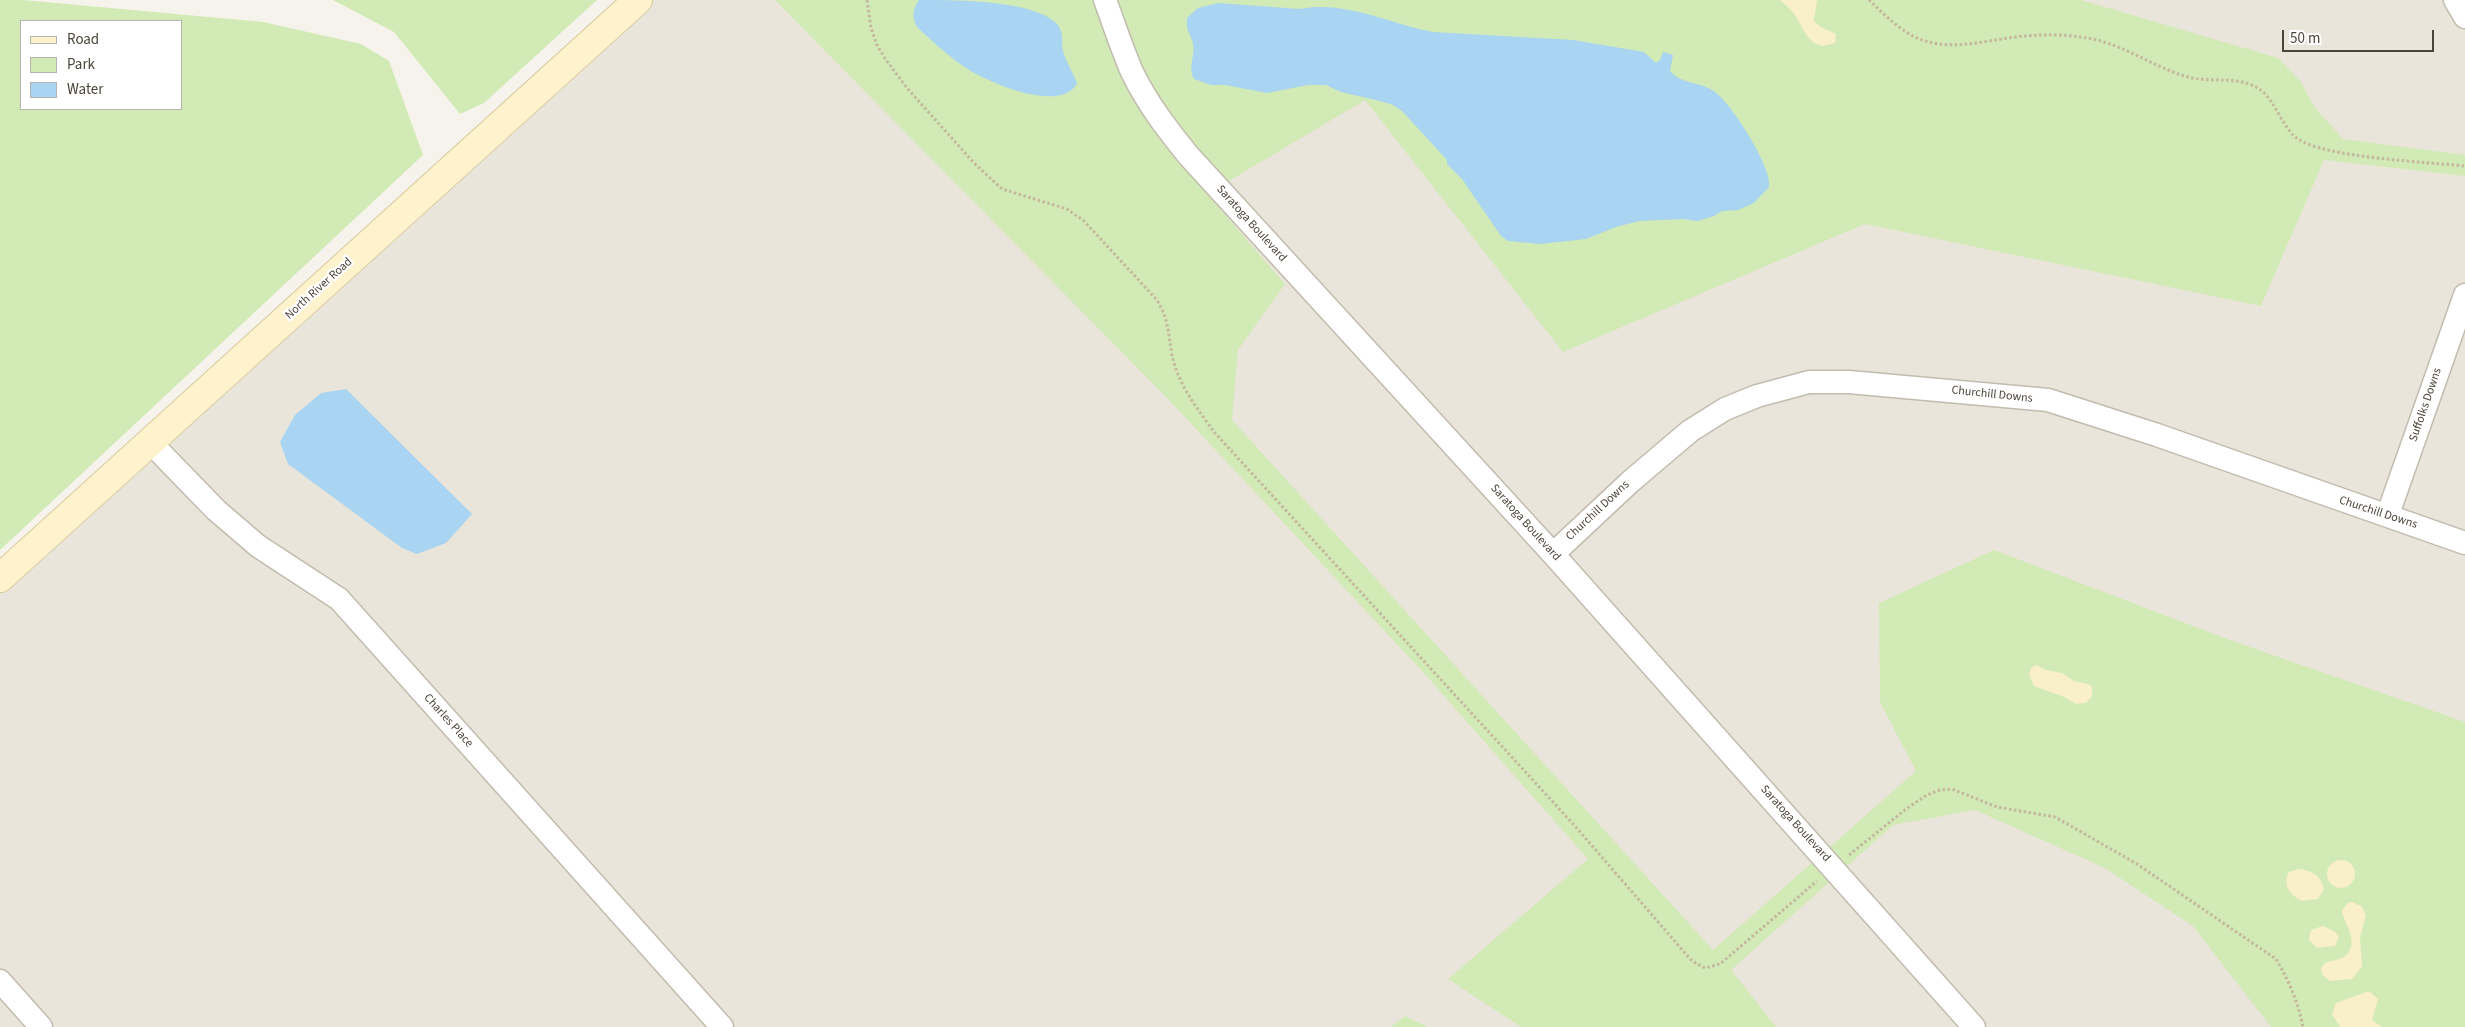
<!DOCTYPE html>
<html>
<head>
<meta charset="utf-8">
<style>
  body { margin:0 }
  #map { position:relative; width:2465px; height:1027px; overflow:hidden; background:#f6f3ec; font-family:"Source Sans 3",sans-serif }
  canvas { display:block }
  .legend { position:absolute; left:20px; top:20px; width:162px; height:90px; box-sizing:border-box; background:#fff; border:1px solid #b7b4b0; margin:0; padding:6px 9px; list-style:none; font-size:15px; color:#4b4439 }
  .legend li { display:flex; align-items:center; gap:10px; height:25px }
  .legend b { width:25px; border:1px solid #b7b4b0 }
  .scale { position:absolute; left:2282px; top:30px; width:152px; height:22px; box-sizing:border-box; border:2px solid #4b4439; border-top:0; padding-left:6px; font-size:15px; line-height:18px; white-space:nowrap; color:#4b4439; -webkit-text-stroke:4px #fff; paint-order:stroke }
</style>
</head>
<body>
<div id="map">
<canvas width="2465" height="1027"></canvas>
<ul class="legend">
<li><b style="height:6px;background:#fff3cd"></b>Road</li>
<li><b style="height:14px;background:#d2eab5"></b>Park</li>
<li><b style="height:14px;background:#a9d4f2"></b>Water</li>
</ul>
<div class="scale">50 m</div>
</div>
<script>
const ctx = document.querySelector('canvas').getContext('2d');
ctx.lineJoin = 'round';
function fill(path, color) { ctx.fillStyle = color; ctx.fill(path, 'evenodd'); }
function strokePath(path, color, width, dash) { ctx.strokeStyle = color; ctx.lineWidth = width; ctx.lineCap = dash ? 'butt' : 'round'; ctx.setLineDash(dash || []); ctx.stroke(path); }
function drawText(font, color, halo, rows, align = 'center') {
  ctx.font = font + ' "Source Sans 3",sans-serif'; ctx.lineWidth = 4.5; ctx.setLineDash([]); ctx.textBaseline = 'middle'; ctx.strokeStyle = halo; ctx.fillStyle = color; for (const [text, x, y, turn = 0] of rows) {
    ctx.save(); ctx.translate(x, y); ctx.rotate((+turn || 0) * Math.PI / 180); ctx.textAlign = isNaN(turn) ? turn : align; if (halo) ctx.strokeText(text, 0, 0); ctx.fillText(text, 0, 0); ctx.restore();
  }
}
fill(new Path2D(`
  M638 0H2465V1027H0V578Z`), '#eae5da');
fill(new Path2D(`
  M0 0H23L263 22 361 44 389 61 423 155 0 550ZM181 21V109H21V21Z
  M333 0H597L484 103 460 114 394 32Z
  M775 0H2081L2278 58 2300 81 2316 109 2343 139 2465 155V176L2324 160 2261 306 1865 224 1563 352 1365 100 1207 194 1285 284 1238 350 1232 420 1713 950 1916 771 1880 702 1879 603 1994 550 2227 639 2465 722V1027H2271L2193 926 2105 868 1975 810 1893 825 1731 970 1776 1027H1521L1448 979 1588 859 1423 672 1169 400Z
  M1405 1016 1428 1027H1391Z`), '#d2eab5');
fill(new Path2D(`
  M1780 0H1817L1814 21 1821 27 1836 34 1835 43 1822 46C1806 42 1803 27 1795 15 1791 9 1785 5 1780 0Z
  M2037 665 2046 670 2062 673 2074 681 2088 684 2092 687V696L2086 703 2076 704 2064 697 2034 686 2029 674 2032 667Z
  M2327 874a14 14 0 1 1 28 0a14 14 0 1 1-28 0Z
  M2299 869C2312 871 2321 875 2324 889L2318 899 2302 901C2290 895 2282 885 2289 872Z
  M2352 902 2361 906 2366 915 2360 937 2362 967 2352 979 2330 981 2322 974 2321 968 2325 963C2331 960 2338 961 2344 957 2362 943 2343 923 2342 911L2347 903Z
  M2323 926 2335 932 2339 937 2335 946 2317 948 2309 940 2311 930Z
  M2366 992H2370L2378 999 2372 1020 2382 1027H2340L2332 1014 2336 1003Z`), '#f9efc9');
fill(new Path2D(`
  M919 0C957 0 1036 0 1058 25 1064 33 1061 42 1063 51 1066 62 1073 72 1077 83 1062 114 989 83 968 69 950 58 933 42 917 27 912 17 912 10 919 0Z
  M1218 3 1300 9C1345 0 1390 24 1433 32L1573 40 1644 52 1656 63 1660 60 1663 52 1673 55 1670 71C1682 85 1700 81 1715 92 1731 103 1773 168 1769 187L1754 203 1738 210 1722 211 1714 216 1698 221 1683 219 1639 221 1616 227 1586 239 1540 244 1508 241 1501 236 1462 179 1447 164V160L1402 111 1393 105 1380 101 1341 92 1326 85H1308L1267 93 1225 85H1211L1194 79C1187 66 1197 54 1192 40 1188 29 1186 31 1187 18L1198 8Z
  M346 389 472 514 446 543 417 554 402 548 288 464 280 442 295 415 321 393Z`), '#a9d4f2');
const street = new Path2D(`
  M1105 0C1114 24 1122 49 1132 72 1147 103 1167 129 1188 155L1553 554 1974 1027
  M2455 0 2465 17
  M150 442 216 510 258 546 339 599 722 1027
  M2388 514 2465 295
  M1553 554 1630 482 1690 431 1725 409 1757 396 1809 382H1849L2048 400 2157 435 2465 543
  M0 981 41 1027`);
const secondary = new Path2D(`
  M0 578 638 0`);
strokePath(street, '#c2bbae', 25);
strokePath(secondary, '#d6c79b', 30);
strokePath(new Path2D(`
  M867 0 871 28 877 45 886 60 907 88 974 163 1002 189 1067 209 1084 221 1157 300C1169 320 1168 333 1172 355 1178 384 1198 410 1215 433L1574 825 1692 961 1705 968 1720 964 1817 881
  M1869 0C1882 12 1896 27 1913 36 1946 53 1981 41 2016 37 2040 34 2064 34 2087 38 2125 44 2155 69 2192 78 2214 82 2240 76 2259 89 2276 100 2281 127 2298 139 2327 158 2427 162 2465 166
  M1849 855 1906 809 1927 795 1940 790 1952 789 1997 807 2055 817 2137 864 2276 959C2289 981 2298 1002 2303 1027`), '#c4b79f', 3, [2.5, 2.5]);
strokePath(street, '#fff', 22);
strokePath(secondary, '#fff3cd', 28);
drawText('12px', '#4b4439', '#fff', [
  ["Saratoga Boulevard",1251,224,48],
  ["North River Road",319,289,-42],
  ["Churchill Downs",1992,395,6],
  ["Suffolks Downs",2426,405,-71],
  ["Churchill Downs",1598,511,-43],
  ["Churchill Downs",2378,513,18],
  ["Saratoga Boulevard",1525,523,48],
  ["Charles Place",448,721,48],
  ["Saratoga Boulevard",1795,824,48]
]);
</script>
</body>
</html>
